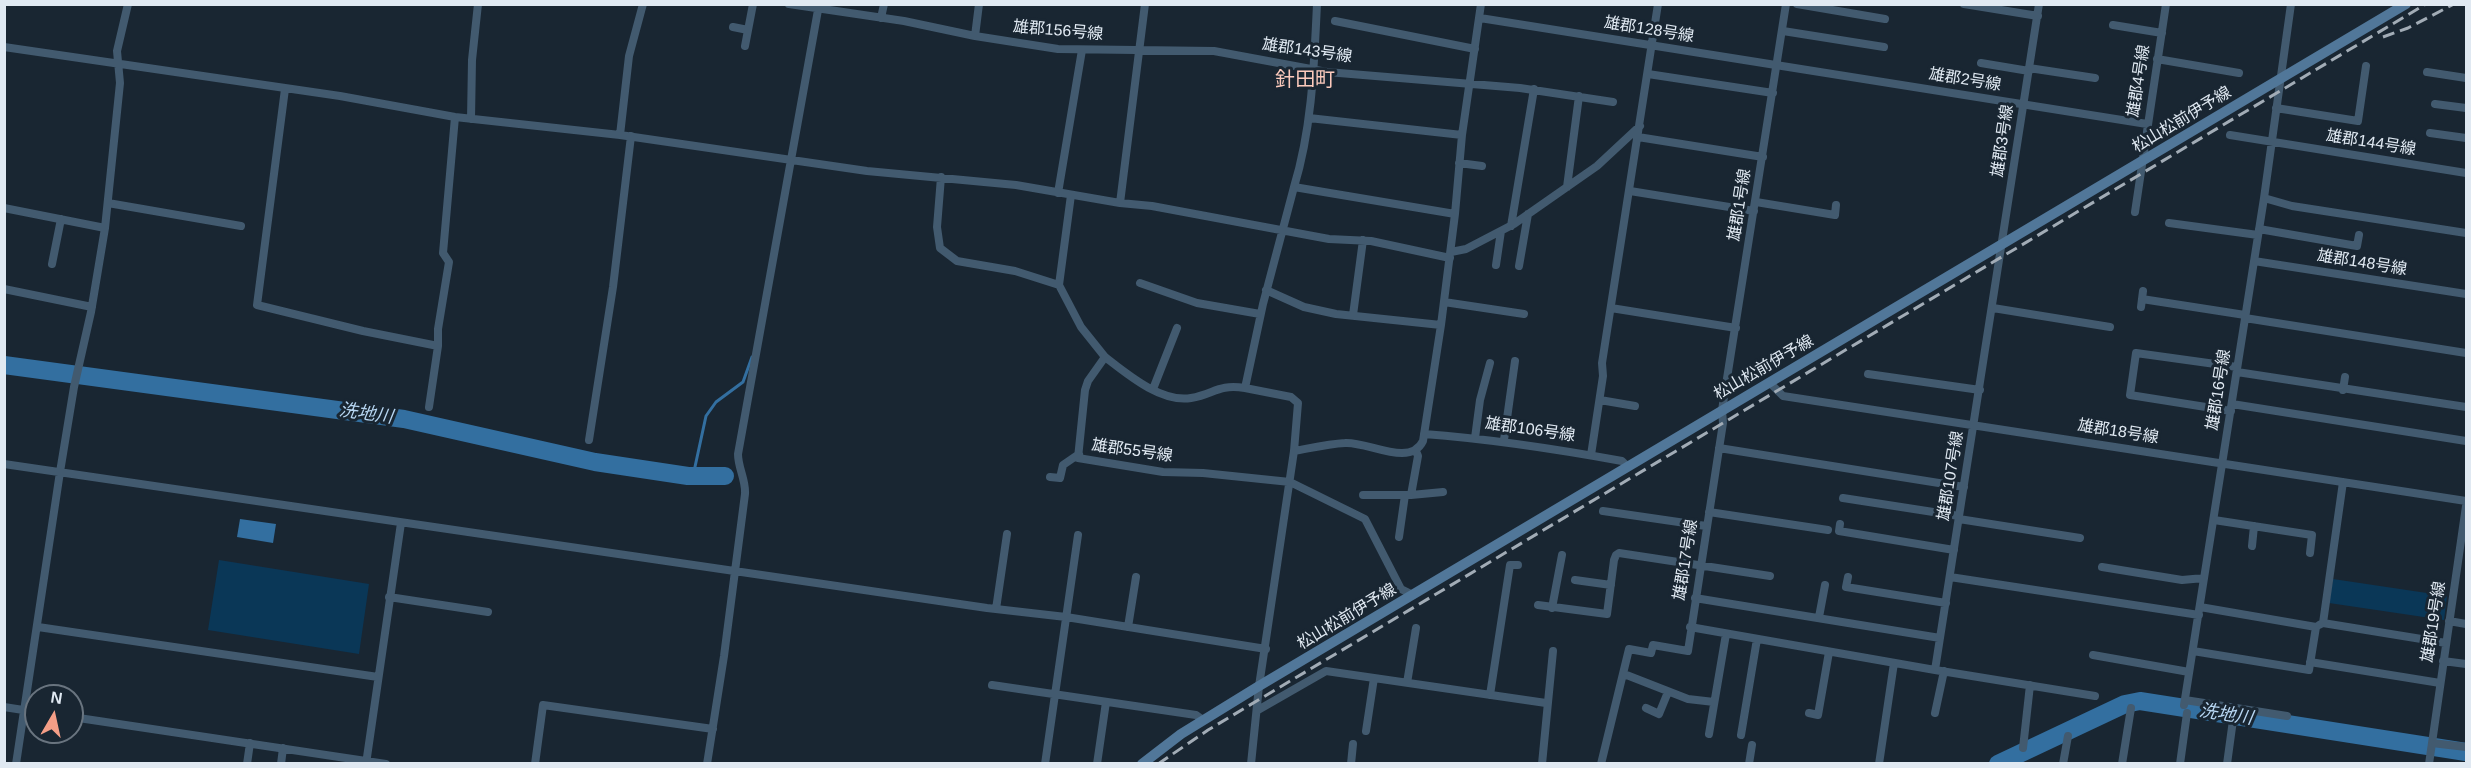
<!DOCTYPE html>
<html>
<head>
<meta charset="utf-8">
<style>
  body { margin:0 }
  #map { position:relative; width:2471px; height:768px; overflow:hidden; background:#192632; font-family:Arial,sans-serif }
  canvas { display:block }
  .frame { position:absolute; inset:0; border:6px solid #e0e9f2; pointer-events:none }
  .north { position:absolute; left:24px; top:684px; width:60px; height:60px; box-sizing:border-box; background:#192632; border:2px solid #69747f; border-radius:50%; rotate:9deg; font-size:16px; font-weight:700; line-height:24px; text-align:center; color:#e0e9f2 }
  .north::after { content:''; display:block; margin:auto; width:21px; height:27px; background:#f49e87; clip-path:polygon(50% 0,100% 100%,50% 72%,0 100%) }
</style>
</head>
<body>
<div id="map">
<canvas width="2471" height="768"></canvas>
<div class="frame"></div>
<div class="north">N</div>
</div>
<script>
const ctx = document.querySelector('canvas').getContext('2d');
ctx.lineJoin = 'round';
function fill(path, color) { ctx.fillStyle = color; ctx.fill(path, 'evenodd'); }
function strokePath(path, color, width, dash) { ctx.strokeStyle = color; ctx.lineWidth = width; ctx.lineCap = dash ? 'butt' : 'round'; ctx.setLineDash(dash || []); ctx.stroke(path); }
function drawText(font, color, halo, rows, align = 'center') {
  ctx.font = font + ' Arial,"Noto Sans JP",sans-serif'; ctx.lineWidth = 6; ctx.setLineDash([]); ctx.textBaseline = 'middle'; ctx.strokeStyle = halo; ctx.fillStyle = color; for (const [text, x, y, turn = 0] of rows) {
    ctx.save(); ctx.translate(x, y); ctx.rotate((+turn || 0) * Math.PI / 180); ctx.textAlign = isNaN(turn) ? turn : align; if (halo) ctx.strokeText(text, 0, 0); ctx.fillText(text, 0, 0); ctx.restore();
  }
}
fill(new Path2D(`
  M219 560 369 584 359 654 208 630Z
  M2333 579 2447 596 2444 620 2329 603Z`), '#0a3757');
fill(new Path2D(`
  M240 519 276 524 273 543 237 537Z`), '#336fa0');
strokePath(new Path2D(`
  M693 476 706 416 716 402 743 382 752 357`), '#336fa0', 3);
strokePath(new Path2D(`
  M4 365 404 419 595 462 688 476H725
  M1998 764 2125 704 2140 701 2466 752`), '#336fa0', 18);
strokePath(new Path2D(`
  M789 4 904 21 975 36 1058 49 1214 51 1327 72 1520 88 1613 102
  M1797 4 1885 19
  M1964 4 2038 16
  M881 18 884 4
  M1480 18 2147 124
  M1335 21 1475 49
  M2113 25 2162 33
  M733 27 748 30
  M1783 31 1884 47
  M975 36 979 4
  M745 46 753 4
  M4 47 340 96 455 117 620 135 867 171 1016 185 1120 203 1152 206 1329 239 1371 241 1450 258
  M2157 59 2239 73
  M1981 63 2029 71
  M2029 68 2095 78
  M2427 72 2466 78
  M1648 74 1773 93
  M285 89 257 305 363 331 438 346V329L449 262 443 253 455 117
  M2435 104 2466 108
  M2276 108 2358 121 2366 66
  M1309 118 1462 135
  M471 119 472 60 478 4
  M2430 133 2466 138
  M620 135 629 56 643 4
  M2230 135 2466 173
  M1638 137 1763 157
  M1459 163 1482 166
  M941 177 937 227 940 248 957 261 1015 271 1059 285
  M1294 187C1312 128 1314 66 1317 4
  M1567 187 1579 96
  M1630 191 1754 211
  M1058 193 1082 50
  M1071 195 1059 285 1081 327 1105 357 1088 381 1085 390 1078 458 1163 472 1203 473 1290 482 1365 519 1401 589 1413 595
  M2264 198 2292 206 2466 233
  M1756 202 1835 215 1836 205
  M108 203 241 226
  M1120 203 1145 4
  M4 208 105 228
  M2135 212 2166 4
  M2169 223 2258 235
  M1511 226 1534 89
  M2259 229 2357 246 2359 235
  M1451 252 1466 249 1514 224 1597 166 1640 126
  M2254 261 2466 294
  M52 264 61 219
  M1496 265 1501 231
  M1519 266 1528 214
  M1140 283 1197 303 1260 314
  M4 289 92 307
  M1266 290 1304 307 1336 314 1441 325
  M2142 299 2245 315
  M1444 302 1524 314
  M2141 307 2143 291
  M1611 308 1736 328
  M1993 308 2110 327
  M1353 315 1363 240
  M2245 318 2466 353
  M1105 357C1127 374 1161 403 1191 398 1215 394 1217 384 1245 388
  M2237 372 2466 407
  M1868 374 1980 390
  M1770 383 1783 396 2466 501
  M1153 389 1177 328
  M2343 390 2345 377
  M1600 400 1635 406
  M2232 404 2466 441
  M429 407 438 346
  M2231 411 2130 395 2136 353 2237 367
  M1424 434C1491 439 1556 449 1622 461L1628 467
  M1475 438 1480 400 1490 363
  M589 440 613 287 631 136
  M1504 440 1515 361
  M1719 448 1964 487
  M1294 451C1311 448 1328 444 1345 443 1367 441 1410 468 1423 441L1441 325 1455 214 1462 135 1481 4
  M1591 455 1603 376 1602 363 1658 4
  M4 464 987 608 1066 617 1266 649
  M1050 477 1060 478 1063 465 1079 454
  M1363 495H1411L1443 492
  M1411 495 1418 456 1416 451
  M1843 498 1959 516
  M1603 511 1706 526
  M1709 512 1828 530
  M1959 519 2080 538
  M2214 520 2312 535 2310 553
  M1840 524 1839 531 1954 550
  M1399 537 1405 495
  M2252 546 2254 526
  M2102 567 2182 580 2204 578
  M1848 577 1846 587 1946 603
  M1950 577 2199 615
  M1575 580 1611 585
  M389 597 488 612
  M1695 598 1940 638
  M1538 605 1607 614 1614 560 1616 555 1619 553 1770 576
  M1552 608 1562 555
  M996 609 1007 534
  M1819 617 1825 585
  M2449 621 2466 624
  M2323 623 2343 482
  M2319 625 2323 623 2446 643
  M38 627 378 677
  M1128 627 1136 577
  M1690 627 1935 670 2039 4
  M2193 651 2309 670 2316 627 2200 607
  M2093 655 2189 672
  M2443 661 2466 664
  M2310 662 2440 683
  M1935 670 2095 696
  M1624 674 1688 699 1714 702
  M1407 683 1416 628
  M992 685 1196 715 1203 720
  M1490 695 1510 565H1518
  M2185 700 2287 716
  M2184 705 2264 198 2291 4
  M4 707 36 712
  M1646 708 1659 714 1668 692
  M1258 710 1326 671 1546 703
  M1809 713 1818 715 1829 652
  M1935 713 1944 671
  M72 717 386 764
  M1366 731 1374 678
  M1709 734 1726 634
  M1741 735 1757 639
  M2432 743 2466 747
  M2023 748 2030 685
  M16 764 60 472 74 387 91 312 105 228 120 83 117 51 128 4
  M247 764 250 743
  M281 764 283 748
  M366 764 401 523
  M535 764 543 705 713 729
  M707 764 724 656 745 494C746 480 738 468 738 454L818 10
  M1045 764 1078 535
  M1097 764 1106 702
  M1251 764 1259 686 1294 451 1298 403 1291 397 1245 388 1263 304 1294 187 1455 214
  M1351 764 1353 744
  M1542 764 1553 651
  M1601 764 1629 649 1651 653 1653 645 1688 651 1723 423 1722 410 1786 4
  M1749 764 1752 745
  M1879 764 1894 663
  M2063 764 2068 736
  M2122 764 2131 708
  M2180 764 2187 713
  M2227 764 2233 720
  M2429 764 2466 506`), '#425a6f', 8);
strokePath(new Path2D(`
  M1142 764 1181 734 1259 686 2406 4`), '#517799', 10);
strokePath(new Path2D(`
  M2383 37 2408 28 2454 4
  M1158 764 1208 730 2426 4`), '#a2acb6', 3, [12, 6]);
drawText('16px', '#e0e9f2', '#192632', [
  ["雄郡128号線",1649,30,9],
  ["雄郡156号線",1058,31,5],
  ["雄郡143号線",1307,51,8],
  ["雄郡2号線",1965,80,9],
  ["雄郡4号線",2139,81,-81],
  ["松山松前伊予線",2182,120,-31],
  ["雄郡3号線",2003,141,-82],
  ["雄郡144号線",2371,143,9],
  ["雄郡1号線",1740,205,-81],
  ["雄郡148号線",2362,263,9],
  ["松山松前伊予線",1764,368,-30],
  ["雄郡16号線",2219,390,-81],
  ["雄郡106号線",1530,430,8],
  ["雄郡18号線",2118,432,9],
  ["雄郡55号線",1132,451,8],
  ["雄郡107号線",1951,476,-81],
  ["雄郡17号線",1686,560,-81],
  ["松山松前伊予線",1347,617,-31],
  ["雄郡19号線",2434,622,-81]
]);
drawText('italic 18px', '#b7d6f2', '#192632', [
  ["洗地川",366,414,8],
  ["洗地川",2226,715,9]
]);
drawText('20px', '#fccabc', '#192632', [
  ["針田町",1305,80]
]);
</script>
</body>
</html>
